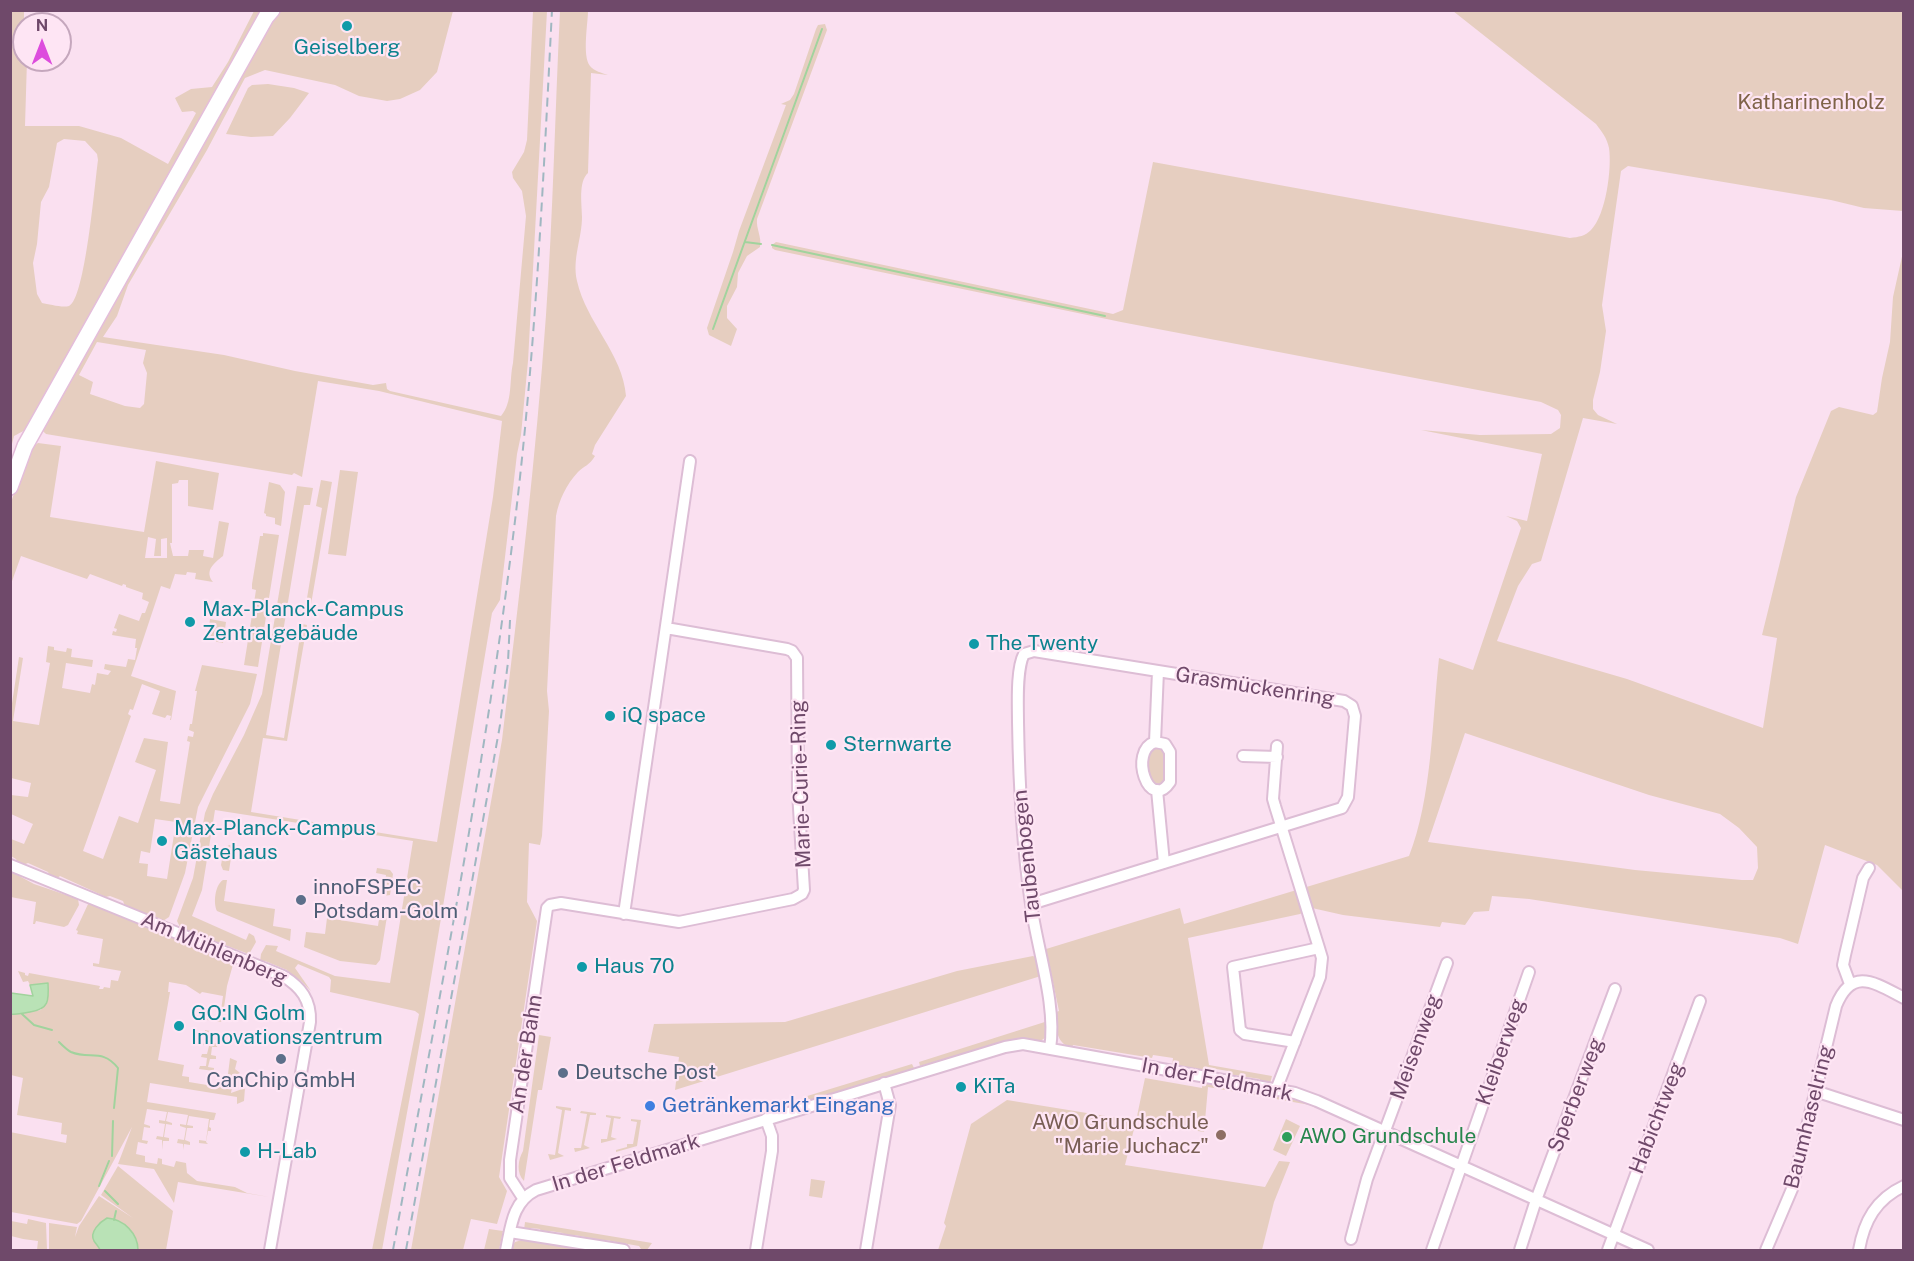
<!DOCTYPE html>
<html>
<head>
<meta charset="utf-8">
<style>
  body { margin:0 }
  #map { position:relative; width:1914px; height:1261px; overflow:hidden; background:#fae0f0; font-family:"Public Sans",sans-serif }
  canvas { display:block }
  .frame { position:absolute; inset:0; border:12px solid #6f496a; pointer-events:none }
  .north { position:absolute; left:12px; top:12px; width:60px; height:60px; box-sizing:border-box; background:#fee5f4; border:2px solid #c5a7bd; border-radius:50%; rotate:0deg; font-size:16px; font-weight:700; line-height:24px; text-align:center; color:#6f496a }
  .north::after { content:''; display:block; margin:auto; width:21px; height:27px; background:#dd4cdd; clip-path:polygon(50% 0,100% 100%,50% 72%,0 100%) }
</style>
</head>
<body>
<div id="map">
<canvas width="1914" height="1261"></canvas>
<div class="frame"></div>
<div class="north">N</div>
</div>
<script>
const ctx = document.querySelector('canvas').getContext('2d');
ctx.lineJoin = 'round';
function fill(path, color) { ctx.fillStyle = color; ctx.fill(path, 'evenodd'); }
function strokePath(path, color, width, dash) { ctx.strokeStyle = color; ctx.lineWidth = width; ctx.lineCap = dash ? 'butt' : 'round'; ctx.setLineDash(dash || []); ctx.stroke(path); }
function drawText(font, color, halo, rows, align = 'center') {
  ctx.font = font + ' "Public Sans",sans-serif'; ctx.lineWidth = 4.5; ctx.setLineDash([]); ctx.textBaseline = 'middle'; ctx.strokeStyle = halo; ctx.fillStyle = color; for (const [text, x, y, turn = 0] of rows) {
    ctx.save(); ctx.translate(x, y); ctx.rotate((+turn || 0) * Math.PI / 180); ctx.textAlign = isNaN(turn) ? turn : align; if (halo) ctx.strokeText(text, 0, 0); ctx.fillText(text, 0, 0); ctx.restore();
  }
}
fill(new Path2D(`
  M11 11H24V60H27L25 126H79L121 138 168 164 196 113 193 111 182 112 175 98 191 89 212 87 228 62 254 11H453L437 72 420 90 400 99 387 101 359 96 335 85 265 70 245 78 207 150 128 285 117 316 103 337 224 355 295 371 373 385 386 383 387 389 390 391 501 416C513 402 509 381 513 363L526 216 522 191 513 178 512 172 524 152 527 140 533 11H547L528 361 521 435 517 454 500 600 492 613 425 1014 382 1250H372L419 1014 415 1011 330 992 331 980 329 977 298 964 295 968 311 991 300 980 288 973 287 970 265 961 260 962 261 954 266 945 278 946 276 951 335 976 390 983 413 841 215 810 202 890 192 916 246 940 249 933 254 936 256 942 248 956 246 953 217 942 214 943 210 938 194 932 191 933 181 929 177 921 193 878 205 813 213 794 244 735 262 694 297 486 313 488 310 505H304L266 735 284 738 302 624 307 625 287 741 263 738 251 812 437 842 493 497 502 421 379 391 318 381 302 477 294 473 292 475 46 434C36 423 25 430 14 436L11 448ZM64 139 85 141 97 154 98 160C95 181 85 300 69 306 62 308 49 304 42 303L37 294 33 263 37 244 41 202 49 187 57 143ZM97 342 146 350 143 363 147 373 144 404 140 408 125 406 90 394 93 382 79 375Z
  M560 11H588C588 23 582 56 590 66 594 71 602 73 608 75L591 73 588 173C578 182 582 204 582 217 582 239 572 258 577 281 586 322 623 354 626 396L595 445 592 454 595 456C589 466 585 465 578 472 566 485 559 500 556 516L547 691 549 711 542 836 540 845 529 843 527 902 537 921 499 1177 507 1191 497 1224 471 1219 463 1250H411L502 740C519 599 536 457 546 315 553 214 555 112 560 11Z
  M1453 11H1903V211L1864 208 1831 200 1628 166 1621 171 1602 305 1606 331 1600 372 1593 400V409L1598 415 1617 424 1583 418 1541 561 1532 564 1518 586 1497 641 1627 679 1763 728 1777 638 1762 635 1796 497 1831 411 1839 407 1873 415 1877 412 1882 378 1890 342 1893 297 1903 252V891L1877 865 1825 845 1798 944 1780 938 1529 899 1492 896 1489 911 1474 912 1465 925 1442 922 1440 927 1343 915 1312 908 1300 914 1188 938 1209 1065 1272 1076 1270 1084 1260 1082V1079L1228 1074V1071L1216 1069 1215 1074 1172 1067 1173 1058 1153 1055 1152 1058 1073 1045 1072 1048C1055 1043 1057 1028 1054 1013L1059 1011 1046 949 1180 908 1184 924 1409 856C1432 798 1432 721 1439 658L1473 670 1521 528 1517 521 1506 516 1527 521 1542 454 1421 430 1480 435 1551 434 1560 428 1561 415 1558 410 1541 402 1121 322 775 250 772 248V245L776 242 1104 312 1113 314 1123 310 1153 162 1570 238C1579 237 1585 236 1591 230 1606 215 1612 168 1609 148 1607 138 1602 132 1596 124ZM1465 733 1649 795 1720 814 1739 828 1757 847 1758 868 1753 880H1742L1635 870 1428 842Z
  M825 24 827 30 757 219C756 229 762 237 760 247L747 256 738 273 737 287 727 306V318L737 329 731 346 709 335 707 328 733 252 739 231 786 105 781 104 790 100 794 94 816 29 818 25Z
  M268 84 294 88 309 93 290 118 273 136 251 137 226 134 248 88 252 85Z
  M38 443 61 446 50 517 144 532 156 461 219 473 213 510 188 506V480H179L178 483 172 484V543H170L173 556H188L189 550H204L203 556 213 558 219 521 229 523 223 556C214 563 204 571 213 582L195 579 196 573 187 572 186 575 175 574 170 589 161 586 131 676 176 691 171 720H170L171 716 167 715 165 718 152 714 160 691 142 684 133 710 130 709 128 714 131 716 83 851 103 859 119 816 138 823 156 770 135 762 144 738 168 742 160 801 180 804 190 742 187 741 188 736 193 737 194 732 189 730 190 724H192L197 691H195L202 665 257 674 250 704 198 807 185 873 169 917 163 921 158 920 125 906 123 901 110 896 106 897 60 876 56 879 50 876 48 872 28 863 23 865 18 863 16 859 11 856V839L24 844 33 824 11 814V795L28 797 31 783 11 778V710L19 657 23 658 13 721 39 725 50 663 46 662 48 646 54 647V650L66 652 67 648 72 649 71 657 93 660 92 667 66 663 62 688 90 693 92 684 95 685 97 673 108 675 111 671 104 669 105 664 126 667 128 659 135 660 137 648H135L136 639 112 635 113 631 116 632 117 629 114 628 119 614 139 621 142 613H145L149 602 142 599 143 593 126 587V585L123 584 122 586 90 574 87 579 21 556 11 584V502L31 448ZM148 537 156 539 154 556H161V539L167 538V558H145ZM155 819 176 822 167 879 147 876 148 864 139 863 141 851 150 853Z
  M340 470 358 472 346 556 328 554Z
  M321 480 332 482 309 616H304L322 508 316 506Z
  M269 482 280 485 285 492 281 526 275 524V518L266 516V514L264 513Z
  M263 533 279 535 258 667 244 665 256 590 252 589V584L260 536H263Z
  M210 619 226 622 223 643 207 640Z
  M1152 746 1165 748 1168 775 1162 786H1154L1147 776 1149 749Z
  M229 845 239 846V851H232L229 871 223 870 221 865 224 849Z
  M377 868 390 870 393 874 390 895 383 896 386 875 376 873Z
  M10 871 34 884 78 899 79 905 68 925 64 927 36 921 35 924H33L36 902 11 897Z
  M223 880H227L224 901 275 909 273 926 291 929 290 941 217 911C213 903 215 885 223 880Z
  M89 902 189 943 191 946 205 952 208 951 214 956 227 961H234L227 986 222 1022 207 1020V1016L220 1018 223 996 202 992 200 994 186 985 169 982 168 992H170L158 1060 184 1065 182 1076 189 1077V1082L219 1087 220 1081 227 1082 230 1058 237 1061 235 1069 240 1073 234 1076 231 1093 245 1088 244 1101 237 1104V1097L150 1083 147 1102 216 1113 214 1120H210L209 1127 211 1128V1131H208L206 1142 208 1144 199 1143V1140L206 1141 209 1119 189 1116 187 1125 193 1126V1128H187L185 1140 190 1142V1145L184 1144 183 1150V1144L177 1143 178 1139 184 1140 186 1128 180 1126V1124L186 1125 188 1115 168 1112 166 1121 172 1123V1125L166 1124 164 1137 169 1138V1141H163L162 1150V1140L156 1139 157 1136 163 1137 165 1124 159 1123V1120L165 1121 167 1112 147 1109 144 1124 150 1126V1128L144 1127 142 1140 148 1141 147 1144 138 1142 136 1154 145 1156V1162L157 1164 158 1158 162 1159V1164L174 1167 176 1161 186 1163 187 1173 197 1181 235 1187 247 1193 269 1197 178 1182 174 1203 154 1169 118 1164 132 1127 81 1221 77 1224 11 1212 10 1132 66 1143 67 1135 61 1134 62 1123 17 1115 23 1078 11 1075V1014L41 1010 48 983 30 985 28 981 23 982 18 971 25 973V975L28 976 29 973 100 986 99 989H103L104 987 110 988 111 980 118 981 121 971 93 966V963L99 964 103 939 77 934 78 931 76 930Z
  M381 905 385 906 388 910 380 960 376 965 340 961 304 947 306 932 325 934 327 918 378 926Z
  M1033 956 1041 960 1044 975 675 1090 679 1057 648 1052 654 1024 785 1022 957 971Z
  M1051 1020 1049 1035 1039 1042 1000 1043 920 1066 919 1062Z
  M205 1030 220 1033 219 1035H214L212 1042 218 1044 217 1047H212L211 1055 216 1056V1059H210L208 1067 214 1068V1071L199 1069 200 1066H206L207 1058 201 1057 202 1054H207L209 1046 203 1045 204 1042H210V1034L205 1033Z
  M539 1035 551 1037 542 1090H538L524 1181C516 1173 518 1160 523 1151Z
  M912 1064 914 1068 806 1102 804 1097Z
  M1145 1078 1202 1088 1203 1080 1214 1082V1086L1259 1093 1260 1090 1295 1096 1316 1105V1108L1310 1105 1208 1087 1204 1132 1136 1121 1125 1165 1265 1187 1279 1161 1290 1162 1274 1202 1262 1250H938L946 1226 944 1223 971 1124 1007 1100 1136 1121Z
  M556 1106 571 1108V1111L565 1110 558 1153 564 1156 550 1160 548 1154 555 1155 562 1110 556 1108Z
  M581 1111 596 1113V1115H590L584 1145 590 1148 575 1152 574 1148H581L587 1114 580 1113Z
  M606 1115 621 1117 620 1119 614 1118 611 1137 617 1139 601 1143V1139H607L611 1118 606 1117Z
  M631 1119 641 1120 637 1146 616 1152V1150L627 1147V1144H633L637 1122 631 1121Z
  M1286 1119 1300 1126 1286 1156 1273 1150Z
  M118 1166 173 1211 166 1250H138C137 1233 125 1220 107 1218L93 1240 100 1250H49V1223L77 1227 75 1237 79 1226 99 1196 133 1218 101 1195Z
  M811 1179 825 1181 822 1198 809 1196Z
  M28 1219 46 1223 47 1250H37L38 1241 23 1239 11 1236V1221L27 1224Z
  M525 1222 652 1243 647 1250 641 1249 639 1246 622 1243 620 1246H617L616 1242 606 1240 604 1243 592 1242 590 1238 575 1235 571 1238 566 1237 563 1233 550 1231 546 1234 542 1233 540 1229 531 1228 524 1230Z
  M489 1229 503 1231 499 1250H484Z
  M525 1239 598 1250H510L515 1242Z`), '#e6cec0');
const water = new Path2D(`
  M48 983C49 1001 49 1009 30 1012 24 1013 17 1015 11 1014V993L33 996 30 985Z
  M107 1218C124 1219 138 1234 138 1250H100C99 1247 96 1244 94 1241 89 1232 100 1222 107 1218Z`);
fill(water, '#b9e2b6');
strokePath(water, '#a1d39d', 1.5);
strokePath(new Path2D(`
  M745 242 761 244
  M772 245 1105 316
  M713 329 822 29
  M22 1014 34 1025 52 1030
  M59 1042C62 1045 67 1050 71 1052 90 1060 102 1048 118 1068L114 1108
  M112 1156 113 1121
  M99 1186 109 1161
  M105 1191 118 1204
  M114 1220 116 1211`), '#a1d39d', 2);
const street = new Path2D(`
  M1155 742 1165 744 1170 752V782C1149 813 1128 751 1155 742Z
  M1155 742 1158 671
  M1243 756 1277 757
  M1157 790 1164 863
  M10 865 283 976C301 987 311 1000 310 1022L270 1250
  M1031 904 1342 808 1348 797 1355 716 1352 706 1344 701 1034 651 1024 654C1016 669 1018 705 1018 722 1019 783 1022 844 1031 904 1037 949 1057 1005 1050 1049
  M624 914 690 461
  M1850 984 1843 965 1845 955 1863 878 1869 868
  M1295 1042 1245 1034 1240 1030 1233 967 1319 948
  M1276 1090 1320 977 1322 958 1319 948 1275 806 1273 799 1277 746
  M1815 1091 1904 1120
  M523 1198 510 1178V1160L547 908 550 905 561 903 679 922 793 899 802 894 804 890 798 792 797 658 792 651 787 649 666 628
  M510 1232 624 1250
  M1351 1239 1367 1179 1447 963
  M506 1250C511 1227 512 1202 536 1190L1005 1047 1023 1044 1295 1093 1317 1101 1648 1250
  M756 1250 772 1151V1136L766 1119
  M866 1250 890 1105 884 1083
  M1432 1250 1529 972
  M1520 1250 1536 1200 1615 989
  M1608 1250 1700 1001
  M1766 1250 1792 1189 1836 1006C1852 966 1875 983 1904 998
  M1859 1250C1864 1221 1876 1199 1904 1186`);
const secondary = new Path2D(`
  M10 487 25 446 266 17 272 10`);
strokePath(street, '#ddbdd5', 14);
strokePath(secondary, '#e4bdda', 18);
strokePath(street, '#fff', 10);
strokePath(secondary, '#fff', 15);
strokePath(new Path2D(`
  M393 1250C436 1013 484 776 513 537 535 362 543 186 552 10
  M406 1250 500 725 508 662 510 620`), '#a0b7c1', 2, [9, 6]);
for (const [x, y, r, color] of [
  [347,26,6,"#0f9aa8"],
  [190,622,6,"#0f9aa8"],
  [974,644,6,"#0f9aa8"],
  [610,716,6,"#0f9aa8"],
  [831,745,6,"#0f9aa8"],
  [162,841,6,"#0f9aa8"],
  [301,900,6,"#5c6f8a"],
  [582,967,6,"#0f9aa8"],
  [179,1026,6,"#0f9aa8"],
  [281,1059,6,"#5c6f8a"],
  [563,1073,6,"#5c6f8a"],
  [961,1087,6,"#0f9aa8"],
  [650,1106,6,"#3f7fe0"],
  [1221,1135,6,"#8d6e63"],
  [1287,1137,6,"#2e9e5b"],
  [245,1152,6,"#0f9aa8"]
]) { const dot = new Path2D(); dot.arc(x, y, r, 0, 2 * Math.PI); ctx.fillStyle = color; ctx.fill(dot); strokePath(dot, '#fee5f4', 2); }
drawText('21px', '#0d838f', '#fee5f4', [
  ["Geiselberg",347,48,"center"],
  ["Max-Planck-Campus",202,610],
  ["Zentralgebäude",202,634],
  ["The Twenty",986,644],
  ["iQ space",622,716],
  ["Sternwarte",843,745],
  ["Max-Planck-Campus",174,829],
  ["Gästehaus",174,853],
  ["Haus 70",594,967],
  ["GO:IN Golm",191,1014],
  ["Innovationszentrum",191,1038],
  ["KiTa",973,1087],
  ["H-Lab",257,1152]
], 'left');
drawText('21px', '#7f6348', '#fee5f4', [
  ["Katharinenholz",1811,103]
]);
drawText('21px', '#6f496a', '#fee5f4', [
  ["Grasmückenring",1255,687,9],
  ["Marie-Curie-Ring",801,784,-92],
  ["Taubenbogen",1027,856,-96],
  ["Am Mühlenberg",214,949,23],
  ["Meisenweg",1416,1047,-70],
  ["Kleiberweg",1501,1052,-71],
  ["An der Bahn",526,1054,-81],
  ["In der Feldmark",1217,1080,11],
  ["Sperberweg",1576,1095,-69],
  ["Baumhaselring",1809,1117,-76],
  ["Habichtweg",1657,1118,-69],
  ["In der Feldmark",626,1163,-17]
]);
drawText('21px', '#4e5e75', '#fee5f4', [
  ["innoFSPEC",313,888],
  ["Potsdam-Golm",313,912],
  ["Deutsche Post",575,1073],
  ["CanChip GmbH",281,1081,"center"]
], 'left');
drawText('21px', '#366cbe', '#fee5f4', [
  ["Getränkemarkt Eingang",662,1106]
], 'left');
drawText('21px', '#785e54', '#fee5f4', [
  ["AWO Grundschule",1209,1123],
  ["\"Marie Juchacz\"",1209,1147]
], 'right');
drawText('21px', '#27864d', '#fee5f4', [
  ["AWO Grundschule",1299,1137]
], 'left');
</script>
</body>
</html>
